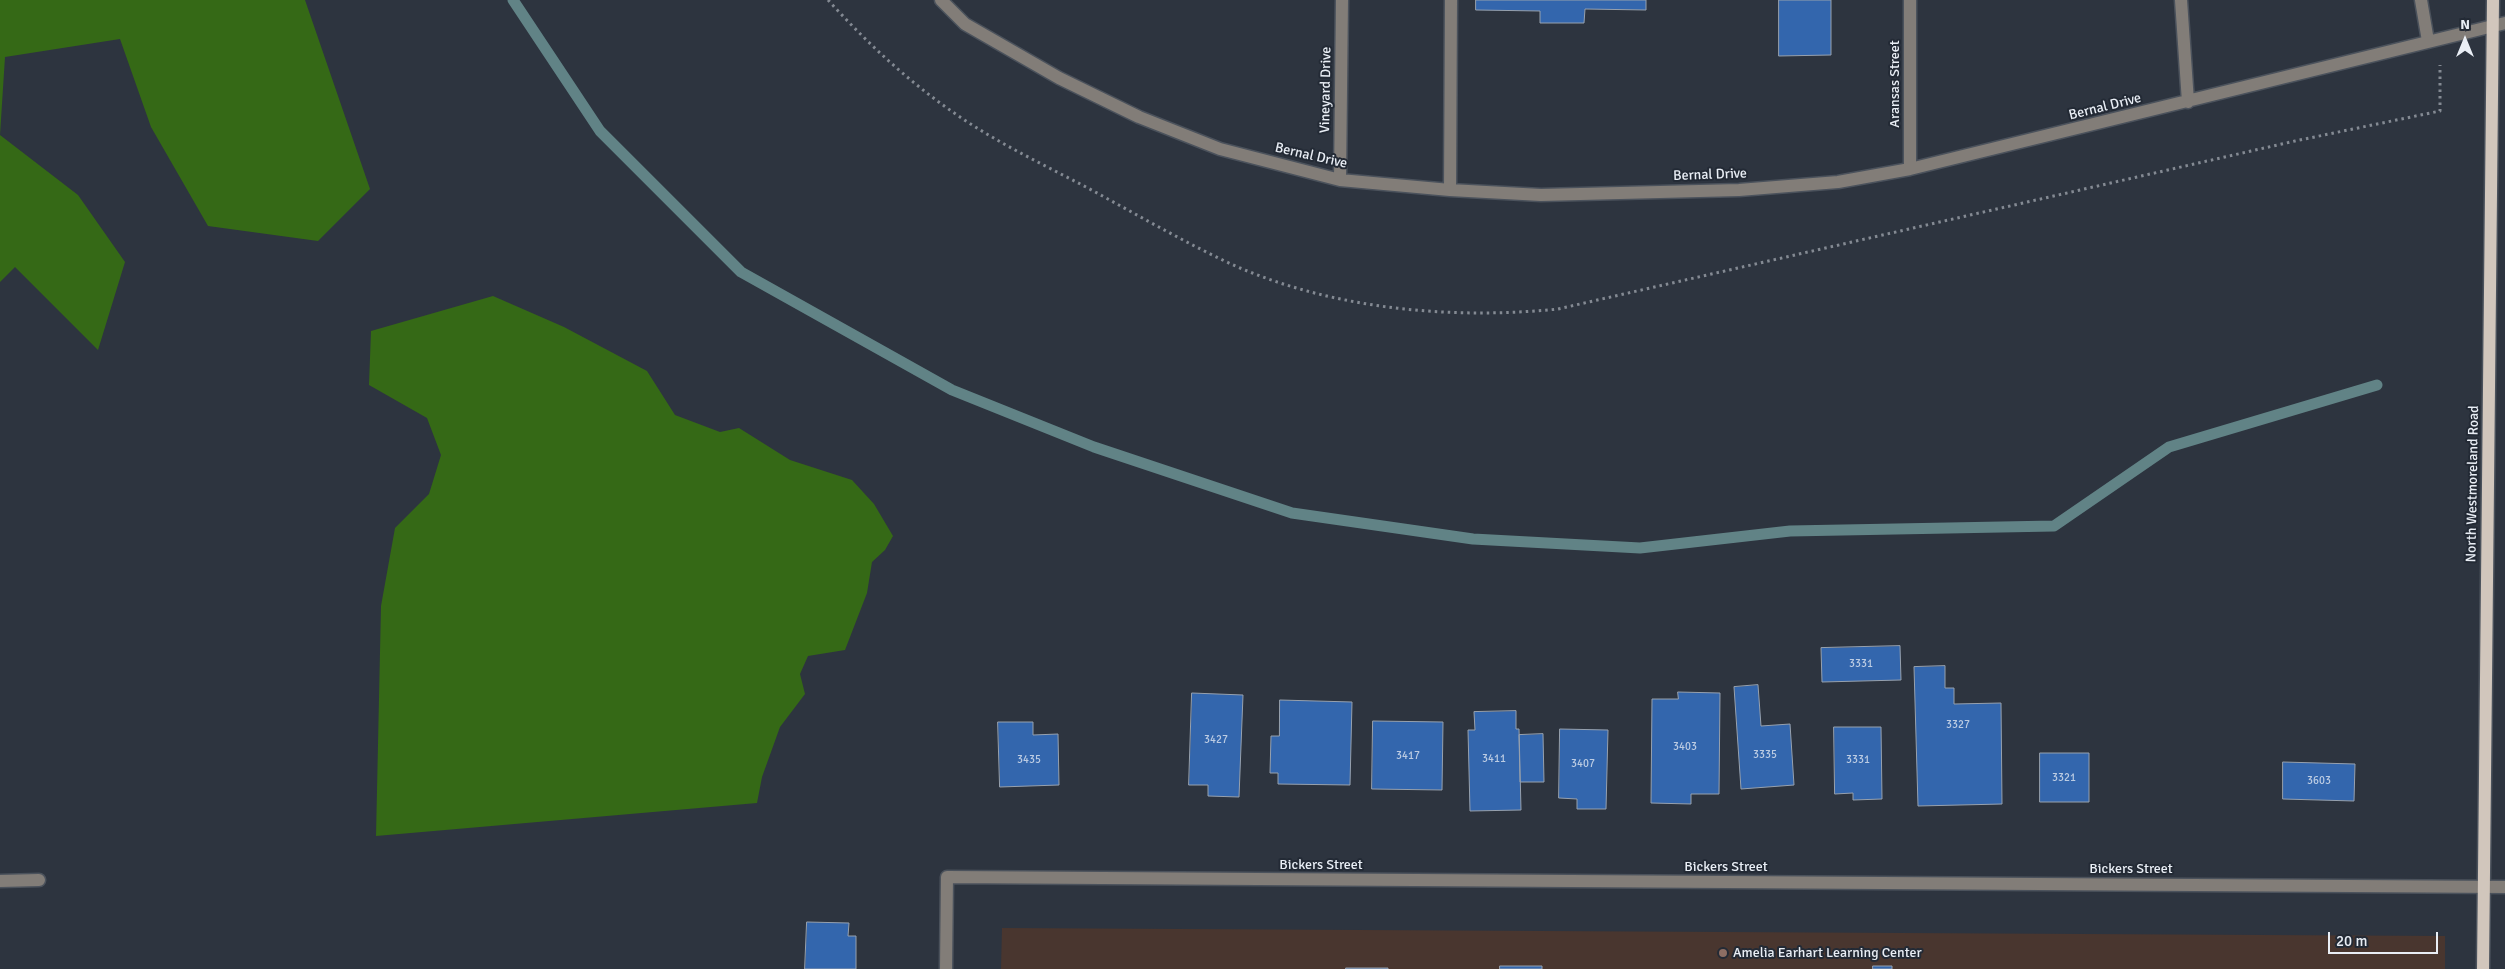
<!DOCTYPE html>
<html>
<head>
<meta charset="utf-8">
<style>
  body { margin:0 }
  #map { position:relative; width:2505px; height:969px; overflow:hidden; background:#2d343f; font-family:Signika,sans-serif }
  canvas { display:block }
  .north { position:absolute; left:2440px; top:15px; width:50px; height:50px; -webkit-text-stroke:4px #232a35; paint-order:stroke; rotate:0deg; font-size:14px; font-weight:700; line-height:20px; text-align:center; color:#e9eef5 }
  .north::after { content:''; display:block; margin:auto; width:18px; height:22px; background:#e9eef5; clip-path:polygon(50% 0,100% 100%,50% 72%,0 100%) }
  .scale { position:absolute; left:2328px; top:932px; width:110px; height:22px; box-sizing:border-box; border:2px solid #e9eef5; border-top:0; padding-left:6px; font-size:15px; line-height:18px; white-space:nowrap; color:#e9eef5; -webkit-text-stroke:4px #232a35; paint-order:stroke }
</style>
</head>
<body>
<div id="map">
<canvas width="2505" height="969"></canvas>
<div class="north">N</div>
<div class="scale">20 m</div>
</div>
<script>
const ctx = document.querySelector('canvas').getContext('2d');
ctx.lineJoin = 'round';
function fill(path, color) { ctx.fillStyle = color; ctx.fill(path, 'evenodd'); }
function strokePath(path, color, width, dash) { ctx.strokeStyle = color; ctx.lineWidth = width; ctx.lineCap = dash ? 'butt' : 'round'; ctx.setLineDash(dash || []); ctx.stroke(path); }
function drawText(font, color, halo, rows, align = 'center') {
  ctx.font = font + ' Signika,sans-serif'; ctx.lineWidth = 4; ctx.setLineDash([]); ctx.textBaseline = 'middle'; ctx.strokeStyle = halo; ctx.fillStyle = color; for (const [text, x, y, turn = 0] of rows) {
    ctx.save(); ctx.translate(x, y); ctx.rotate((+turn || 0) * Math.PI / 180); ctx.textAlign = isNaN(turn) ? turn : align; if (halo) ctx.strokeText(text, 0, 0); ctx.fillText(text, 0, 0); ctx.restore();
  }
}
fill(new Path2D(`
  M1002 928 2445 936V969H1001Z`), '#49362f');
fill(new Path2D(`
  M0 0H305L370 189 318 241 208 226 151 127 120 39 5 57 0 135 78 195 125 262 98 350 15 267 0 282Z
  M493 296 564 327 647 371 675 415 720 432 739 428 790 460 852 480 874 504 893 536 885 550 872 562 867 593 845 650 808 656 800 674 805 694 780 727 762 777 757 803 376 836 381 606 395 528 429 494 441 455 427 418 369 385 371 331Z`), '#356916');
strokePath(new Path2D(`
  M513 0 600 131 741 272 952 390 1094 447 1292 513 1473 539 1640 548 1790 531 2054 526 2169 447 2377 385`), '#618386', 11);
const building = new Path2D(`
  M1476 0H1646V10L1585 9 1584 23H1540V11L1476 10Z
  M1779 0H1831V55L1779 56Z
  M1900 646 1901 680 1822 682 1821 648Z
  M1945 666V688H1954V704L2001 703 2002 804 1918 806 1914 667Z
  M1758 685 1761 726 1790 724 1794 785 1741 789 1734 687Z
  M1678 692 1720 693 1719 794H1691V804L1651 803 1652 699H1678Z
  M1192 693 1243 695 1239 797 1208 796V785H1189Z
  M1280 700 1352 702 1350 785 1278 784V773H1270L1271 736H1279Z
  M1516 711V729H1519L1521 810 1470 811 1468 730H1475L1474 712Z
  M1373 721 1443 722 1442 790 1372 789Z
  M998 722H1033V735L1058 734 1059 785 1000 787Z
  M1834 727H1881L1882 799 1853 800V793L1835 794Z
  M1560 729 1608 730 1606 809H1577V799L1559 798Z
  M1543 734 1544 782H1520L1519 735Z
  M2040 753H2089V802H2040Z
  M2283 762 2355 764 2354 801 2283 799Z
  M807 922 849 923 848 936H856V969H805Z
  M1500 966H1542V969H1500Z
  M1873 966H1892V969H1873Z
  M1346 968H1388V969H1346Z`);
fill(building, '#3366ad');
strokePath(building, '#97a1ae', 1);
const minor = new Path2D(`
  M941 0 965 24 1059 78 1139 117 1220 149 1340 180 1450 190 1541 195 1739 190 1838 182 1910 169 2505 23
  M2181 0 2188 102
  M2421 0 2428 41
  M1910 169V0
  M1340 180 1342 0
  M1450 190 1451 0
  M0 881 39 880
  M946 969 947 877 2505 887`);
const major = new Path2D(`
  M2483 969 2493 0`);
strokePath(minor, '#4b525c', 15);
strokePath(major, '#4b525c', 15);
strokePath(new Path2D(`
  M828 0C868 44 911 84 960 117 1000 144 1044 165 1086 187 1134 213 1182 241 1231 264 1331 309 1450 320 1558 309L2295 141 2440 111V65`), '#848a93', 3, [2.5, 4]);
strokePath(minor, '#827d78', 12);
strokePath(major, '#d1c6bc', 12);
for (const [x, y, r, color] of [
  [1723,953,5,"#8d6e63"]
]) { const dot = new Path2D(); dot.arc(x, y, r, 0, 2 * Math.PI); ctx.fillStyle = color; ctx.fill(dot); strokePath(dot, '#232a35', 2); }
drawText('11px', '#bccce3', null, [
  ["3331",1861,664],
  ["3327",1958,725],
  ["3427",1216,740],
  ["3403",1685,747],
  ["3335",1765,755],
  ["3417",1408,756],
  ["3411",1494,759],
  ["3435",1029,760],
  ["3331",1858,760],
  ["3407",1583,764],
  ["3321",2064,778],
  ["3603",2319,781]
]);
drawText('14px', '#e9eef5', '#232a35', [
  ["Aransas Street",1895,84,-90],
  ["Vineyard Drive",1326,90,-89],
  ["Bernal Drive",2105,107,-14],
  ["Bernal Drive",1311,156,13],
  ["Bernal Drive",1710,175,-2],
  ["North Westmoreland Road",2473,484,-89],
  ["Bickers Street",1321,865],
  ["Bickers Street",1726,867],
  ["Bickers Street",2131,869]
]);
drawText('14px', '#e9eef5', '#232a35', [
  ["Amelia Earhart Learning Center",1733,953]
], 'left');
</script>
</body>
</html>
